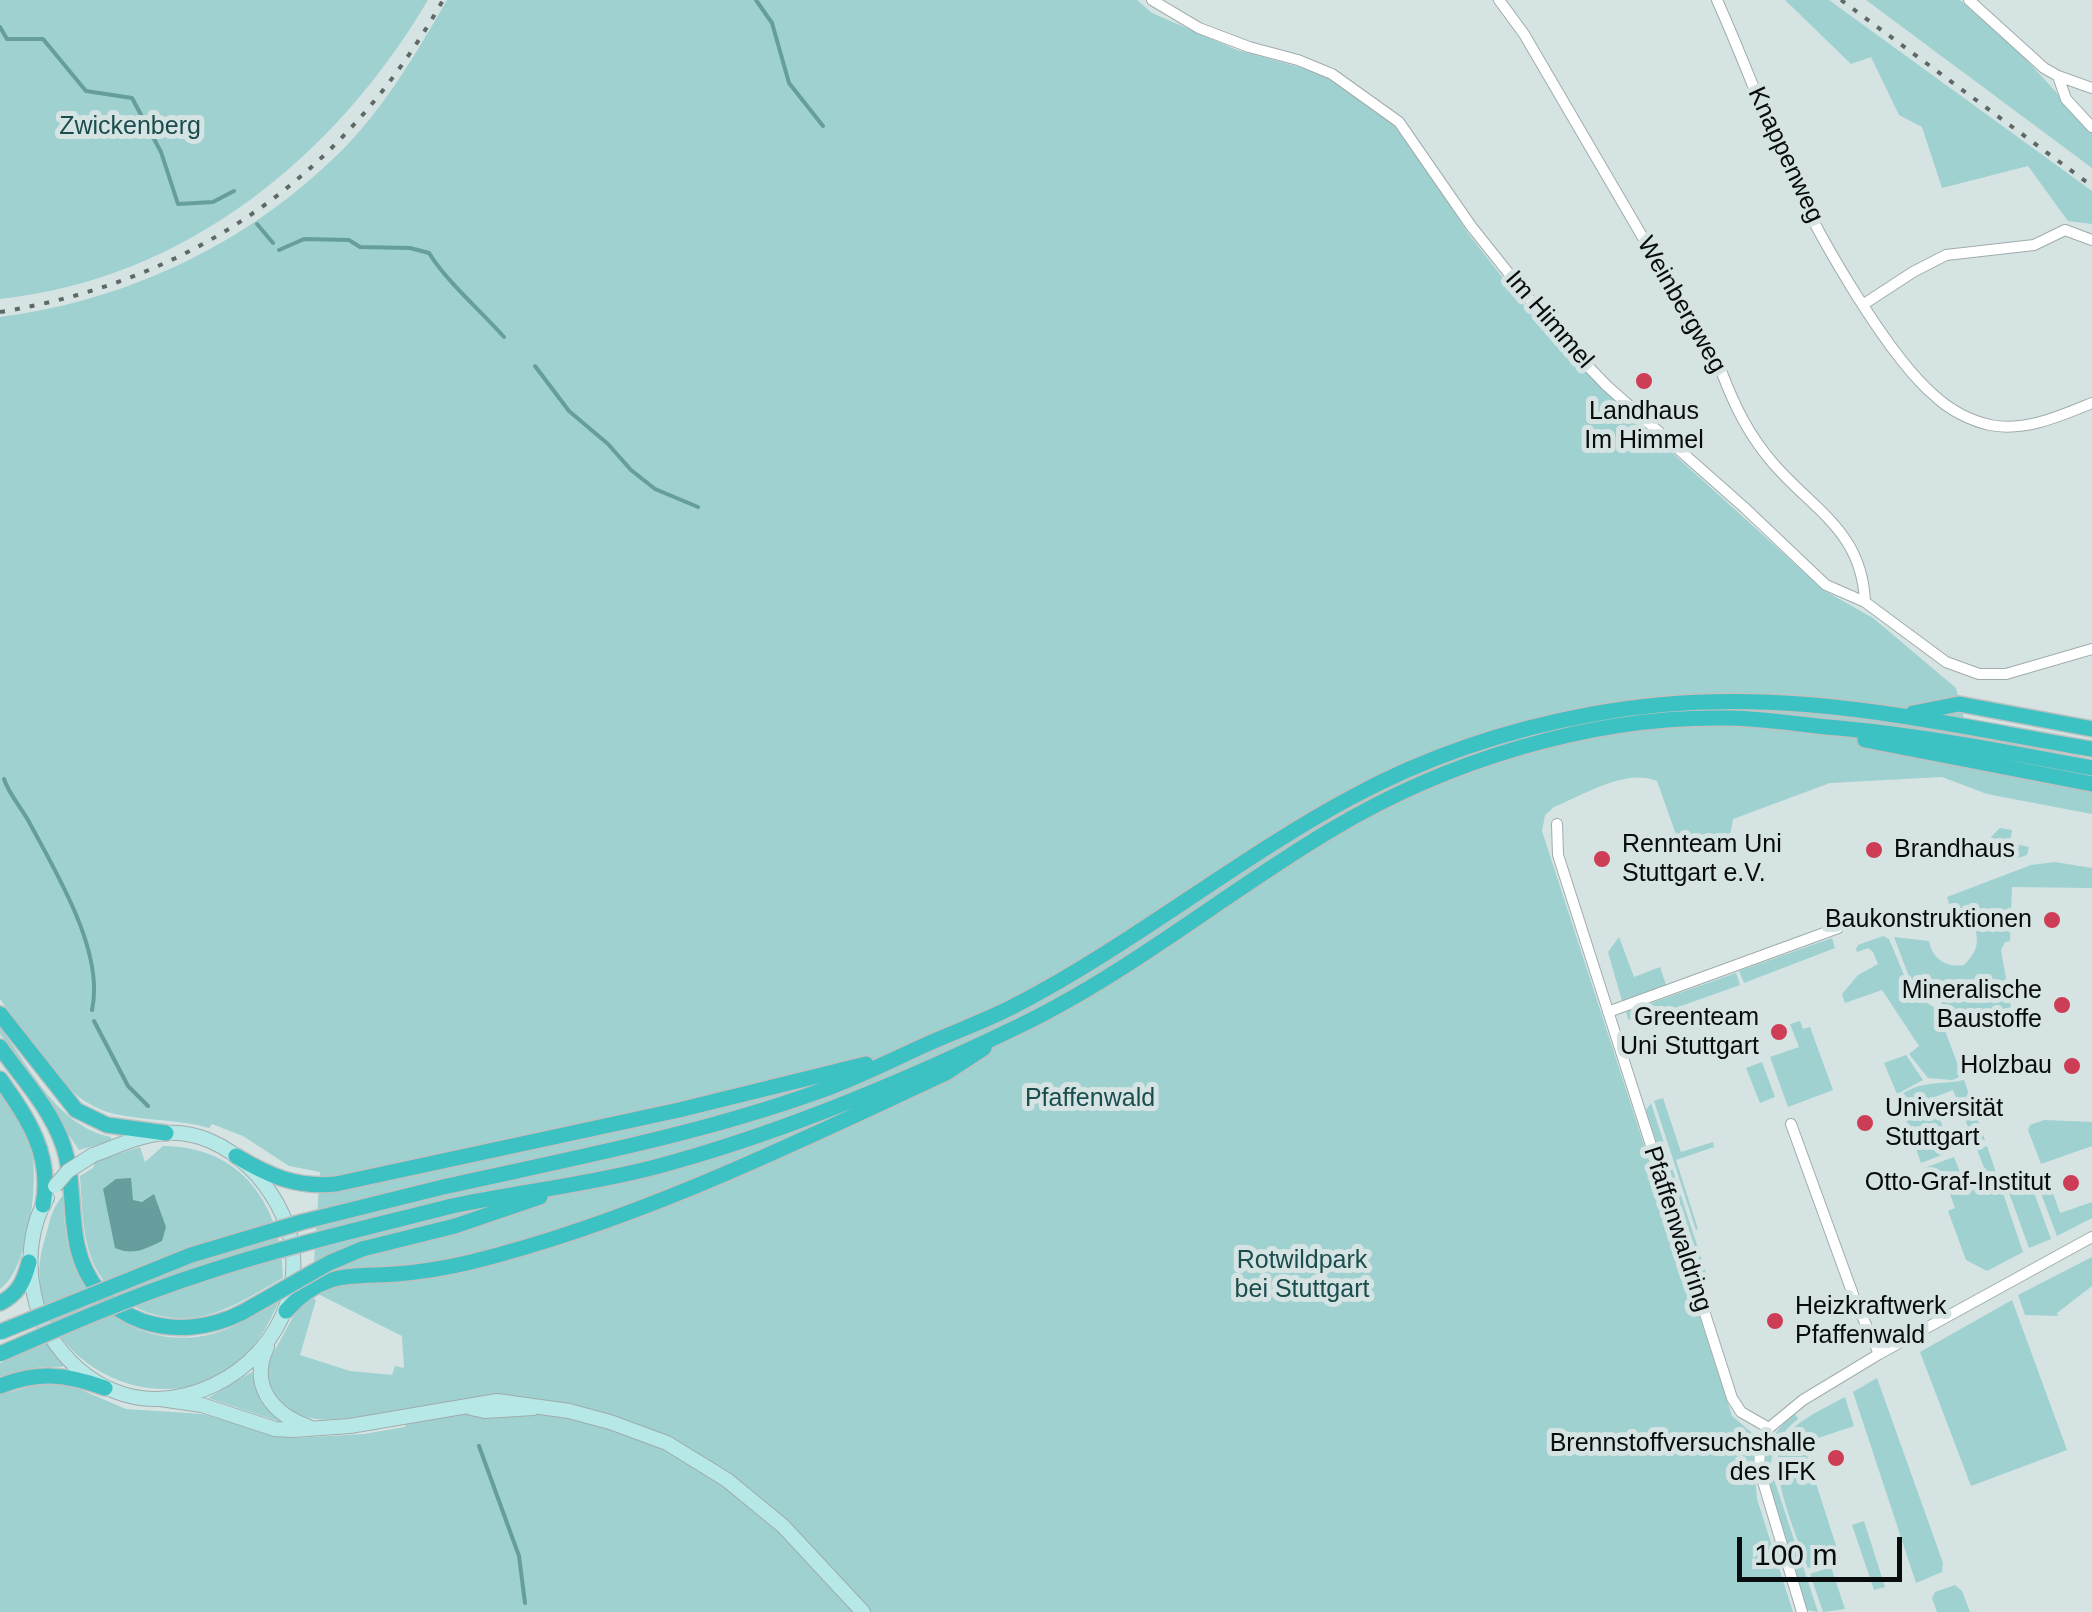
<!DOCTYPE html>
<html>
<head>
<meta charset="utf-8">
<style>
  body { margin:0 }
  #map { position:relative; width:2092px; height:1612px; overflow:hidden; background:#d6e3e3; font-family:Helvetica,sans-serif }
  canvas { display:block }
  .scale { position:absolute; left:1737px; top:1537px; width:165px; height:45px; box-sizing:border-box; border:5px solid #080c0c; border-top:0; padding-left:12px; font-size:30px; line-height:35px; white-space:nowrap; color:#080c0c; -webkit-text-stroke:8px #d6e3e3; paint-order:stroke }
</style>
</head>
<body>
<div id="map">
<canvas width="2092" height="1612"></canvas>
<div class="scale">100 m</div>
</div>
<script>
const ctx = document.querySelector('canvas').getContext('2d');
ctx.lineJoin = 'round';
function fill(path, color) { ctx.fillStyle = color; ctx.fill(path, 'evenodd'); }
function strokePath(path, color, width, dash) { ctx.strokeStyle = color; ctx.lineWidth = width; ctx.lineCap = dash ? 'butt' : 'round'; ctx.setLineDash(dash || []); ctx.stroke(path); }
function drawText(font, color, halo, rows, align = 'center') {
  ctx.font = font + ' Helvetica,sans-serif'; ctx.lineWidth = 10; ctx.setLineDash([]); ctx.textBaseline = 'middle'; ctx.strokeStyle = halo; ctx.fillStyle = color; for (const [text, x, y, turn = 0] of rows) {
    ctx.save(); ctx.translate(x, y); ctx.rotate((+turn || 0) * Math.PI / 180); ctx.textAlign = isNaN(turn) ? turn : align; if (halo) ctx.strokeText(text, 0, 0); ctx.fillText(text, 0, 0); ctx.restore();
  }
}
fill(new Path2D(`
  M0 0H428C335 157 186 279 0 299Z
  M447 0H1137L1152 13 1237 50 1321 73 1403 130 1467 232 1541 327 1617 403 1825 591 1873 618 1956 688 1977 768 2092 790V814L1987 794 1942 777 1830 783 1733 819 1729 841 1714 846 1708 833 1679 843 1657 781C1626 768 1584 795 1554 807L1545 815 1542 831 1732 1416 1751 1432 1757 1499 1793 1612H0V1395L41 1383 70 1385 126 1409 203 1414 274 1435 295 1438 364 1434 404 1427 407 1424 406 1409C368 1414 294 1437 273 1393 265 1377 266 1363 276 1348 287 1330 294 1309 311 1296L316 1300 300 1355 350 1371 392 1375 395 1366 404 1368 402 1336 312 1291 320 1172 289 1166 243 1136 212 1124 209 1128C178 1119 147 1121 115 1114 62 1102 30 1040 0 999V317C132 300 255 240 348 144 388 102 418 50 447 0Z
  M1785 0H1829L2092 191V224L2068 221 2028 166 1942 188 1922 127 1899 115 1871 57 1851 64Z
  M1866 0H1960L2020 53 2092 131V168Z
  M2000 828 2012 830 2010 843 2029 847 2027 855 2006 862 1999 861 1991 837Z
  M2055 862 2092 868V888L2012 887 2010 941 2005 942 2001 950 2011 1007 1951 1028 1941 1002 1913 987 1894 937 1929 941C1932 959 1947 968 1964 965 1979 950 1980 940 1972 921L1952 912 1947 897 2031 865Z
  M1883 936 1889 939 1912 994 1937 1009 1962 1076 1952 1080 1928 1078 1909 1054 1919 1046 1882 990 1845 1003 1842 994 1858 975 1878 964 1873 952 1868 948 1857 952 1856 949 1858 945Z
  M1619 937 1634 977 1660 967 1666 985 1622 1001 1608 952Z
  M1832 938 1835 948 1744 983 1739 971Z
  M1736 973 1740 985 1636 1022 1628 1019 1626 1012Z
  M1800 1021 1803 1029 1810 1027 1833 1090 1788 1107 1770 1057 1799 1047 1790 1024Z
  M0 1027C31 1069 57 1126 111 1137V1141L79 1150 0 1034Z
  M1906 1055 1923 1080 1897 1094 1884 1063Z
  M1762 1062 1775 1097 1760 1103 1746 1068Z
  M1964 1080 1985 1140 1975 1144 1953 1090 1932 1098 1952 1151 1921 1163 1898 1097C1919 1080 1941 1085 1964 1080Z
  M0 1092C11 1106 23 1122 29 1139 41 1172 30 1269 0 1289Z
  M1663 1098 1681 1152 1713 1142 1714 1147 1676 1160 1698 1229 1696 1230 1654 1101Z
  M1651 1103 1707 1276 1698 1270 1646 1110Z
  M2044 1120 2092 1122V1146L2041 1164 2028 1130 2030 1125Z
  M163 1146C241 1146 282 1205 283 1278 259 1291 234 1308 207 1315 161 1327 110 1305 92 1260 82 1234 82 1203 80 1176L93 1168 95 1161 140 1147 145 1162Z
  M1987 1146 2023 1252 1987 1271 1966 1260 1948 1211 1955 1208 1943 1175 1928 1179 1924 1168 1954 1157 1968 1192 1990 1184 1977 1149Z
  M2045 1171 2060 1213 2092 1202V1218L2057 1236 2034 1175Z
  M2029 1179 2051 1239 2029 1248 2007 1187Z
  M63 1195C64 1218 65 1241 73 1263 91 1315 149 1346 203 1336 231 1331 255 1315 279 1301 267 1328 251 1357 224 1373 135 1425 14 1342 44 1242 51 1219 50 1212 63 1195Z
  M2092 1257V1286L2057 1313 2058 1316 2025 1315 2018 1295Z
  M2012 1300 2067 1450 1971 1486 1920 1352Z
  M47 1343 65 1364 62 1367H40L0 1377V1363Z
  M252 1372 260 1400 281 1422 208 1398Z
  M1877 1378 1943 1563 1942 1572 1916 1583 1853 1392Z
  M1845 1397 1854 1426 1803 1443 1840 1558 1808 1568C1798 1537 1762 1462 1786 1435 1801 1418 1825 1408 1845 1397Z
  M1795 1414 1798 1419C1780 1434 1771 1446 1771 1470L1818 1612 1807 1610 1765 1469C1766 1443 1775 1430 1795 1414Z
  M1864 1521 1885 1587 1874 1590 1852 1525Z
  M1831 1567 1845 1609 1823 1612 1810 1574Z
  M1955 1585 1962 1591 1970 1612H1937L1932 1598 1935 1592Z`), '#9ed1d0');
fill(new Path2D(`
  M131 1178 133 1200 142 1202 154 1194 166 1227 162 1241C145 1249 133 1256 115 1248L103 1189 116 1179Z`), '#659e9d');
strokePath(new Path2D(`
  M756 0 772 23 789 83 823 126
  M0 27 7 39H43L86 91 132 98 161 152 178 204 213 202 234 191
  M257 224 273 243
  M279 250 304 239 349 240 360 247 410 248 429 253C447 282 480 310 504 337
  M535 366 569 411 608 444 631 470 655 489 698 507
  M4 779C9 794 20 806 28 820 55 871 105 951 92 1010
  M94 1021 128 1086 148 1106
  M479 1446 519 1556 525 1603`), '#659e9d', 4);
const minor = new Path2D(`
  M1152 0 1199 28 1249 47 1298 60 1332 74 1399 122 1471 226 1558 335 1607 386 1746 509 1826 585 1865 602 1946 662 1979 674H2006L2092 649
  M1499 0 1524 34 1722 373C1735 407 1749 435 1772 462 1814 511 1862 531 1865 602
  M1717 0C1744 60 1766 122 1794 182 1821 240 1888 357 1936 397 1950 410 1971 421 1990 425 2025 432 2060 416 2092 403
  M1969 0 2044 68 2058 76 2092 88
  M2058 76 2066 99 2092 127
  M1864 304 1913 272 1946 255 2034 245 2065 230 2092 240
  M1557 824 1558 855 1732 1398 1741 1412 1769 1428
  M1608 1012 1838 928
  M1791 1124 1855 1300 1879 1354
  M1802 1612 1759 1468 1760 1451 1769 1428 1803 1400 1879 1354 2092 1237`);
const secondary = new Path2D(`
  M47 1198C30 1225 27 1263 34 1294 45 1350 98 1401 158 1399 237 1396 304 1326 292 1246 283 1190 228 1129 166 1133 142 1134 115 1147 93 1155
  M267 1347C249 1385 272 1414 309 1427
  M160 1399 202 1405 275 1429 293 1430 350 1426 497 1401 569 1411 610 1422 667 1443 727 1480 783 1526 863 1612
  M471 1408 485 1411 533 1408`);
const trunk = new Path2D(`
  M1913 713 1959 704 2092 729
  M1865 740 2092 784
  M0 1014 76 1110 107 1125 166 1133
  M0 1047C22 1078 51 1109 63 1145 74 1177 70 1212 77 1245 94 1324 177 1346 243 1312
  M0 1079C27 1117 53 1155 43 1205
  M236 1156C269 1176 297 1188 336 1184L679 1110 866 1064
  M443 1187C569 1159 698 1135 820 1091 856 1078 890 1061 925 1045 954 1032 985 1021 1014 1006 1132 945 1235 860 1352 797 1426 757 1510 729 1593 714 1769 681 1920 720 2092 749
  M448 1207C517 1192 587 1185 655 1167 780 1134 901 1083 1017 1027 1128 974 1225 893 1331 830 1446 761 1590 716 1725 718 1764 718 1801 725 1839 728 1925 736 2008 752 2092 768
  M362 1249 455 1226 540 1197
  M0 1303C18 1294 24 1282 29 1262
  M286 1311C321 1271 348 1277 396 1274 421 1272 446 1268 471 1262 634 1222 794 1144 946 1073L984 1048
  M0 1386C39 1371 66 1374 105 1388`);
strokePath(minor, '#a0acac', 12);
strokePath(secondary, '#a0acac', 16);
strokePath(trunk, '#bfc0c0', 18);
strokePath(minor, '#fff', 10);
strokePath(secondary, '#b6e8e8', 14);
strokePath(trunk, '#3cc2c2', 15);
strokePath(new Path2D(`
  M1841 0 2092 186
  M0 312C197 280 345 174 443 0`), '#606767', 4, [5, 10]);
const secondaryBridge = new Path2D(`
  M55 1186 68 1171 93 1155`);
const trunkBridge = new Path2D(`
  M243 1312 329 1263 362 1249
  M0 1332 191 1255 302 1222 443 1187
  M0 1354C66 1325 133 1296 201 1274 282 1247 365 1228 448 1207`);
strokePath(secondaryBridge, '#a0acac', 16, []);
strokePath(trunkBridge, '#bfc0c0', 18, []);
strokePath(secondaryBridge, '#b6e8e8', 14);
strokePath(trunkBridge, '#3cc2c2', 15);
for (const [x, y, r, color] of [
  [1644,381,10,"#cd3d55"],
  [1874,850,10,"#cd3d55"],
  [1602,859,10,"#cd3d55"],
  [2052,920,10,"#cd3d55"],
  [2062,1005,10,"#cd3d55"],
  [1779,1032,10,"#cd3d55"],
  [2072,1066,10,"#cd3d55"],
  [1865,1123,10,"#cd3d55"],
  [2071,1183,10,"#cd3d55"],
  [1775,1321,10,"#cd3d55"],
  [1836,1458,10,"#cd3d55"]
]) { const dot = new Path2D(); dot.arc(x, y, r, 0, 2 * Math.PI); ctx.fillStyle = color; ctx.fill(dot); strokePath(dot, '#d6e3e3', 4); }
drawText('25px', '#1a4d4d', '#d6e3e3', [
  ["Zwickenberg",130,127],
  ["Pfaffenwald",1090,1099],
  ["Rotwildpark",1302,1261],
  ["bei Stuttgart",1302,1290]
]);
drawText('25px', '#080c0c', '#d6e3e3', [
  ["Knappenweg",1785,155,65],
  ["Weinbergweg",1681,305,60],
  ["Im Himmel",1549,320,49],
  ["Pfaffenwaldring",1677,1229,72]
]);
drawText('25px', '#080c0c', '#d6e3e3', [
  ["Landhaus",1644,412,"center"],
  ["Im Himmel",1644,441,"center"],
  ["Rennteam Uni",1622,845,"left"],
  ["Stuttgart e.V.",1622,874,"left"],
  ["Brandhaus",1894,850,"left"],
  ["Baukonstruktionen",2032,920],
  ["Mineralische",2042,991],
  ["Baustoffe",2042,1020],
  ["Greenteam",1759,1018],
  ["Uni Stuttgart",1759,1047],
  ["Holzbau",2052,1066],
  ["Universität",1885,1109,"left"],
  ["Stuttgart",1885,1138,"left"],
  ["Otto-Graf-Institut",2051,1183],
  ["Heizkraftwerk",1795,1307,"left"],
  ["Pfaffenwald",1795,1336,"left"],
  ["Brennstoffversuchshalle",1816,1444],
  ["des IFK",1816,1473]
], 'right');
</script>
</body>
</html>
